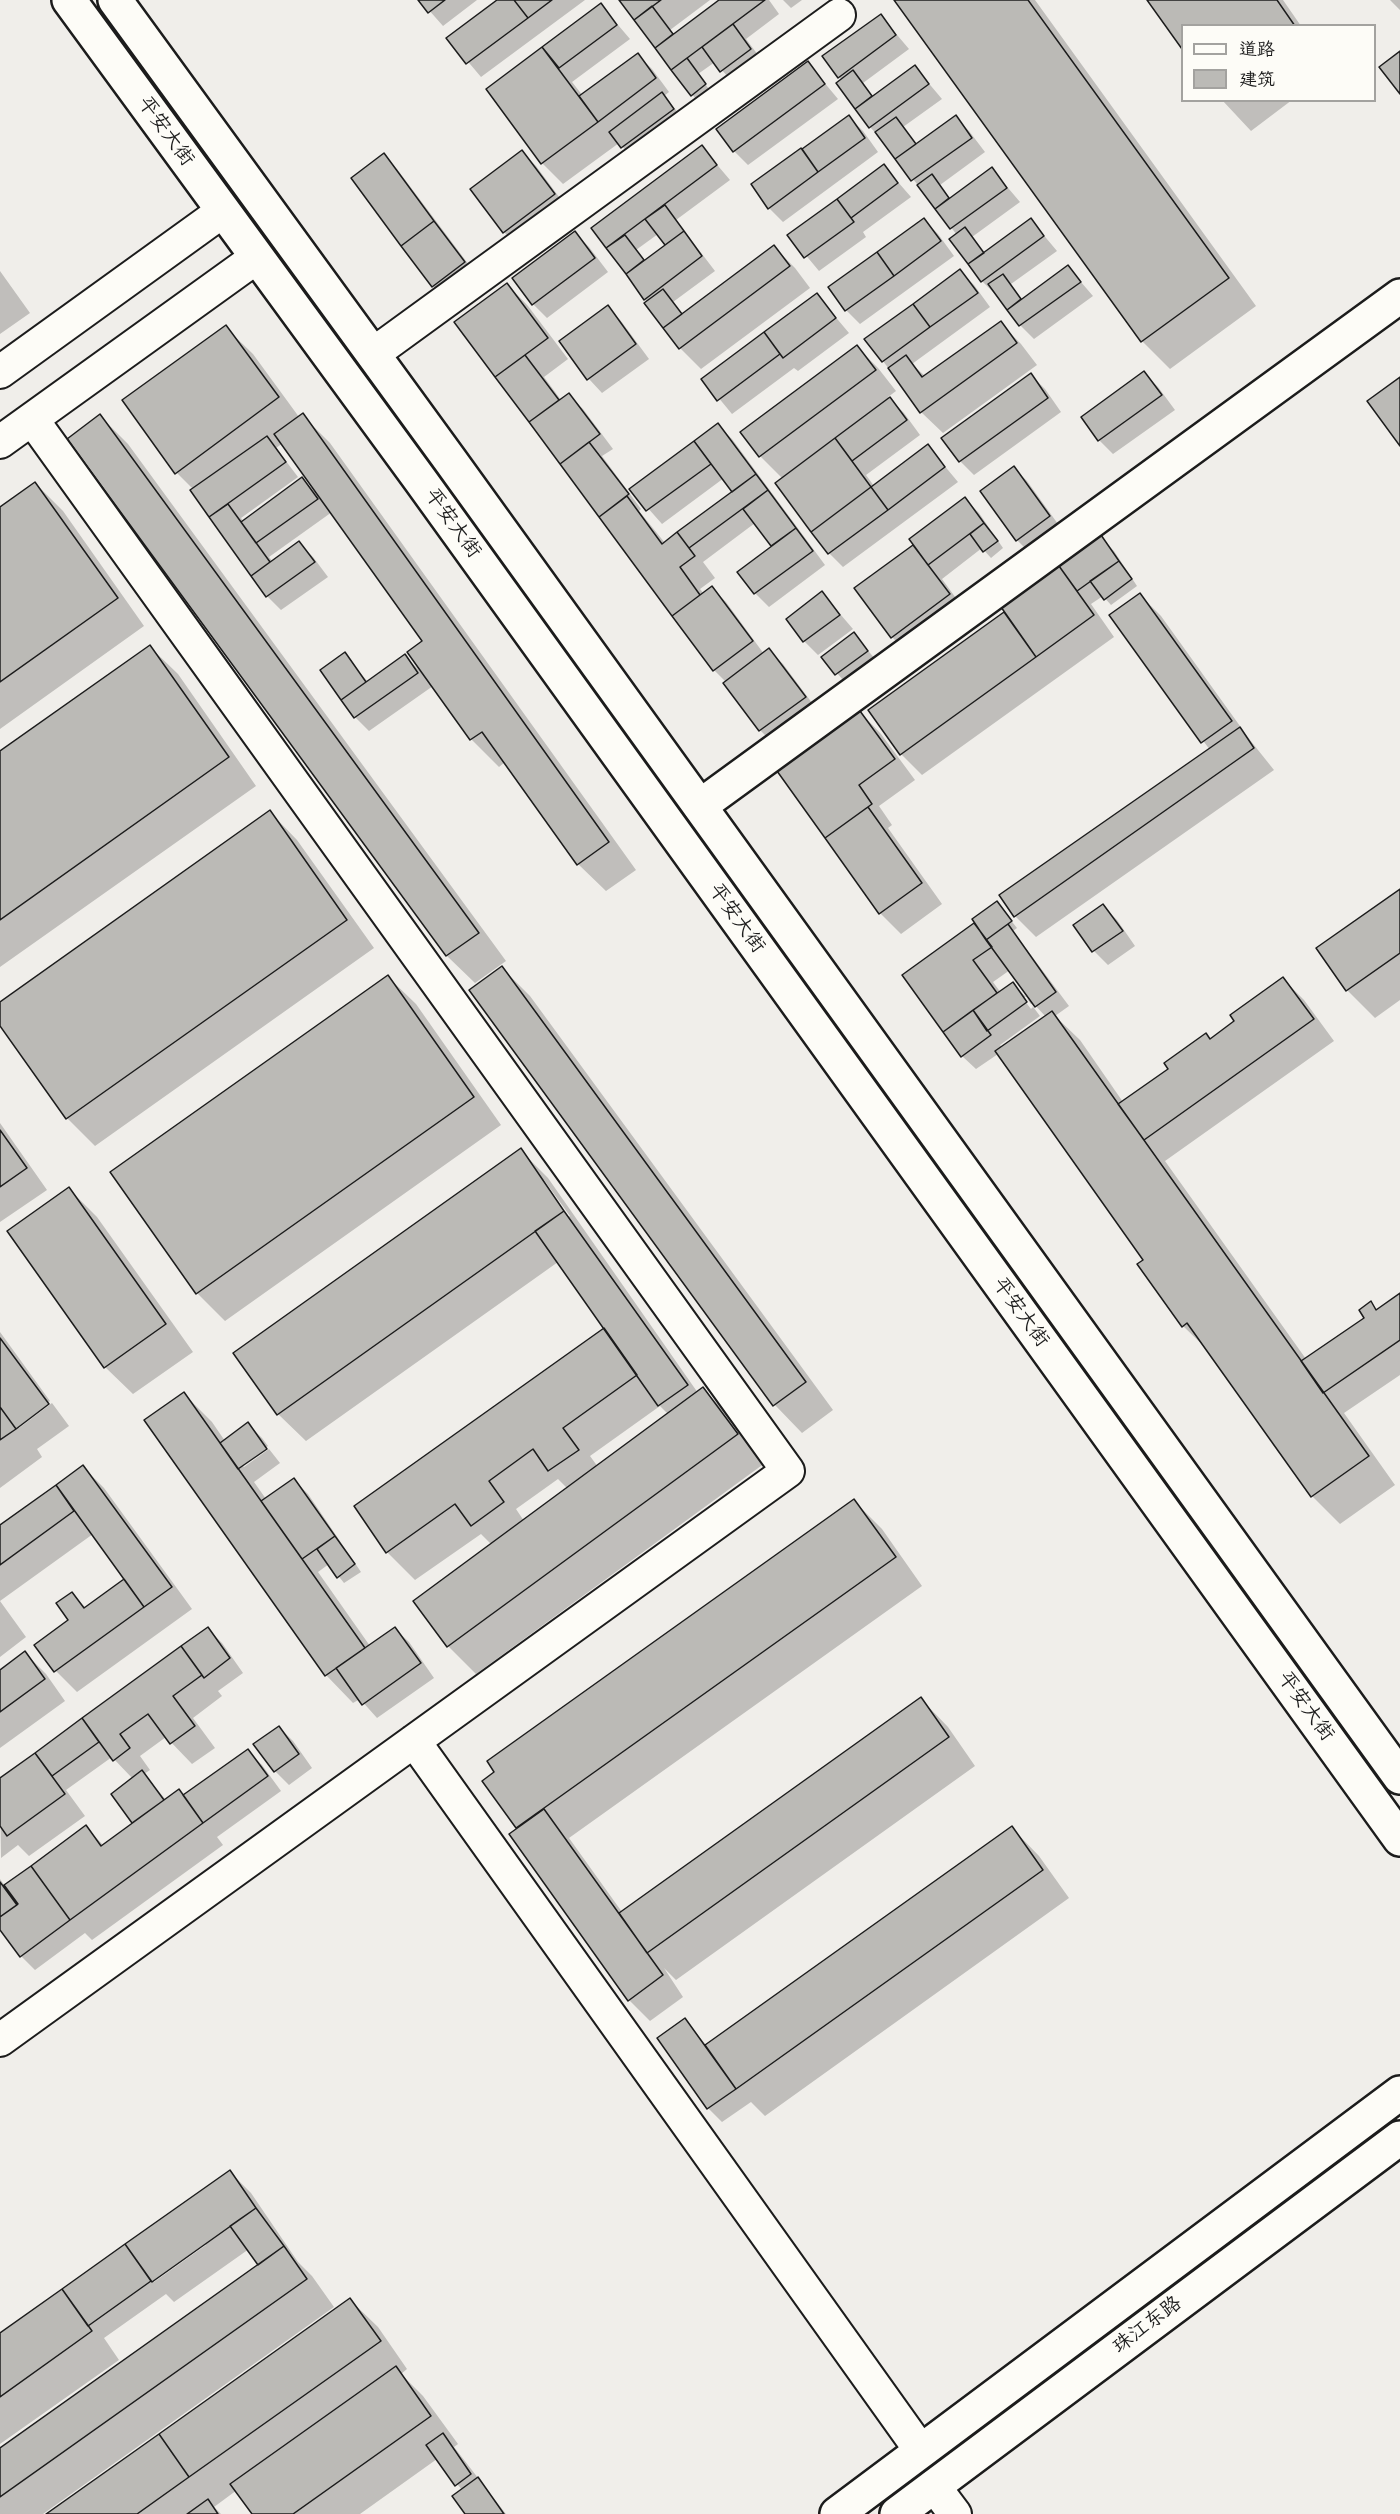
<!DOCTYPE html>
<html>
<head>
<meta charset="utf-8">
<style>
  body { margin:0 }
  #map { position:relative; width:1400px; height:2514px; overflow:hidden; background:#f0eeea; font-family:"Architects Daughter","LXGW WenKai TC",sans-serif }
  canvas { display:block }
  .legend { position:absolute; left:1181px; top:24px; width:195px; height:78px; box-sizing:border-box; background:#fdfcf7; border:2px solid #a3a29f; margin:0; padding:8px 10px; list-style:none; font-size:18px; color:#1c1c1c }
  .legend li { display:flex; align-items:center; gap:12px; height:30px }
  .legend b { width:30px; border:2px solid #a3a29f }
</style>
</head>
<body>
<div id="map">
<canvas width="1400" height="2514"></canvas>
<ul class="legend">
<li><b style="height:8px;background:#fdfcf7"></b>道路</li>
<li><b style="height:16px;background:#bbbab6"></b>建筑</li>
</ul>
</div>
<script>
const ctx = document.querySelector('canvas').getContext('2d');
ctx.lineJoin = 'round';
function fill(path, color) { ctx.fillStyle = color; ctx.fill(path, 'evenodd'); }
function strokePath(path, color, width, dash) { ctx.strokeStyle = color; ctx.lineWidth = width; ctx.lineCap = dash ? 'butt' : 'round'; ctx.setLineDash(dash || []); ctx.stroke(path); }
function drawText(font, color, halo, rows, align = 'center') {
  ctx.font = font + ' "Architects Daughter","LXGW WenKai TC",sans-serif'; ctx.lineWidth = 6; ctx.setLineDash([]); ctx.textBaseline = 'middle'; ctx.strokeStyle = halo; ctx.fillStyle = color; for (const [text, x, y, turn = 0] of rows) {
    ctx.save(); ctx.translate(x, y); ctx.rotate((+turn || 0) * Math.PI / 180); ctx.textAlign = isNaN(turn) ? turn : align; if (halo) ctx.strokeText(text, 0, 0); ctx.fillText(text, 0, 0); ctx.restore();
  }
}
fill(new Path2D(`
  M420 0H477L443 26Z
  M499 0H585L481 77 448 38Z
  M621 0H710L670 30 674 35 721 0H769L779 14 746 39 764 63 735 85 715 62 698 74 711 92 698 102Z
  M783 0H802L791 8Z
  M896 0H1035L1256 306 1170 369 1142 341Z
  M1149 0H1283L1301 26H1182V47Z
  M1390 0H1400V10Z
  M601 5 630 39 572 82 583 96 638 55 652 69 669 92 664 96 687 123 636 161 619 143 563 184 542 163 488 89Z
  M881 16 909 49 863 83 873 97 915 67 942 99 903 127 917 145 955 117 969 131 985 152 940 185 950 199 992 169 1020 202 972 237 985 254 1031 220 1057 251 1011 284 1022 300 1068 267 1093 296 1034 339 1020 325 998 294 996 295 982 281 957 235 884 142 870 127 838 83 842 80 839 77Z
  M808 63 838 99 748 165 734 151Z
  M1222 100H1292L1251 131Z
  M849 117 863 131 878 152 783 222 769 208 753 185Z
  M702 147 730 180 676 220 715 271 673 302 683 315 774 247 795 268 810 288 701 369 680 348 593 228ZM658 234 667 245 645 262 636 250Z
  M522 152 536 166 568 209 518 246 504 232Z
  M383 155 397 169 478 277 447 300 433 286Z
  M884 166 911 197 863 232 866 237 819 271 789 235Z
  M924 220 938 234 954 256 860 324 846 310Z
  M575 233 589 247 608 272 547 318 533 304 514 278Z
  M0 271 30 313 0 334Z
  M960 271 974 285 990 307 912 364 926 377 1000 323 1021 344 1037 365 943 433 921 412 883 361Z
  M507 284 528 306 568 359 544 377 561 400 569 395 583 409 613 449 602 456 641 509 639 511 665 543 734 492 724 478 662 524 631 489 718 425 732 439 825 565 769 607 755 593 773 547 755 523 703 562 715 578 700 589 704 594 712 588 726 602 764 654 769 650 783 664 818 711 774 744 760 730 726 682 714 670 456 322Z
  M817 295 849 333 798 371 794 368 732 414 703 379Z
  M607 307 621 321 649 359 602 393 589 379 561 342Z
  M225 327 253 354 299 417 302 415 330 443 636 870 606 891 578 864 505 762 499 767 471 739 433 686 369 731 355 717 322 670 344 654 368 682 405 656 422 673 424 641 332 512 269 557 273 562 299 543 313 557 328 577 281 610 267 596 194 490 177 473ZM283 443 317 494 302 479 244 522 241 518 298 477 276 448Z
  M857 347 878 368 896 391 888 397 904 413 920 435 866 475 874 486 928 446 958 482 843 567 829 553 777 483 783 479 760 456Z
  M1144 373 1158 387 1175 410 1113 454 1099 440Z
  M1031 375 1045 389 1061 412 974 475 960 461 944 438Z
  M100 416 128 444 506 961 475 983 447 956 69 439Z
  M1013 467 1027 481 1063 531 1031 554 1017 540Z
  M35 483 63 511 144 626 0 729V509Z
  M965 499 979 513 1003 548 991 558 982 548 942 579 969 616 913 658 892 637 918 552Z
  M1100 537 1114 551 1137 586 1111 605 1103 596 1091 604 1114 637 922 775 901 754 870 711 1063 572Z
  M822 593 853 629 818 655 804 641Z
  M1140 595 1161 616 1250 740 1274 770 1036 937 1015 916 1210 750 1111 616Z
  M854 634 881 666 850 688 823 657Z
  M150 647 178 674 256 786 0 967V753Z
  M860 712 881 734 915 780 879 806 892 825 888 828 942 904 901 934 880 913 779 771Z
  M270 812 297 840 374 948 95 1146 67 1118 0 1023V1003Z
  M1400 890V1000L1375 1018 1347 990Z
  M997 903 1017 928 1013 931 1069 1006 1055 1016 1080 1040 1123 1102 1237 1021 1283 979 1304 1000 1334 1041 1165 1161 1306 1359 1366 1318 1371 1303 1378 1310 1400 1295V1375L1344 1413 1395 1485 1340 1524 1312 1496 1211 1353 1183 1326 1145 1260 998 1054 976 1069 962 1056 904 975 978 929ZM1010 970 1032 1000 1030 1001 1013 984 1001 993 993 982ZM1022 997H1026L1033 1007 1031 1009ZM1033 1003 1046 1017 1002 1048 1000 1045 1040 1016 1031 1004Z
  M1103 906 1117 920 1135 946 1108 965 1094 951 1075 926Z
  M502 968 530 996 833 1410 802 1433 775 1405Z
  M388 977 416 1004 501 1125 225 1321 197 1293Z
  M0 1123 47 1190 0 1222Z
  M520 1150 548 1178 698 1393 703 1389 731 1417 765 1463 476 1674 448 1646 415 1601 492 1545 481 1534 415 1580 387 1552 606 1329 558 1262 306 1441 278 1414ZM541 1180H544L570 1216 567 1218ZM660 1406 669 1415 598 1467 590 1456ZM558 1479 568 1489 524 1521 516 1509Z
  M69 1189 97 1217 193 1352 133 1394 105 1367Z
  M0 1332 50 1401 19 1424V1428L52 1403 69 1426 37 1449 42 1457 0 1488Z
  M184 1394 212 1422 225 1441 248 1424 262 1438 268 1446 242 1465 244 1467 269 1449 280 1463 254 1482 266 1499 294 1480 308 1494 361 1572 344 1583 329 1564 318 1572 370 1646 395 1629 409 1642 434 1678 377 1718 360 1699 353 1703 326 1675Z
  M83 1467 104 1488 192 1609 77 1692 56 1671 36 1645 70 1620 72 1594 86 1608 126 1580 93 1534 0 1601 26 1637 0 1657V1527Z
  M854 1501 882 1529 922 1586 569 1838 622 1912 921 1699 948 1727 975 1766 676 1980 664 1968 683 1997 650 2021 629 2000 518 1829 484 1781Z
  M208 1629 222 1643 243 1673 218 1691 222 1696 193 1718 215 1748 192 1764 166 1737 140 1756 150 1770 144 1774 166 1800 184 1797 248 1751 262 1765 281 1791 217 1837 223 1845 92 1940 85 1933 35 1970 21 1956 0 1928V1879L5 1886 86 1827 104 1846 134 1823 113 1794 133 1779 112 1757 66 1790 85 1816 29 1856 18 1845 1 1858 0 1780Z
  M25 1653 46 1674 65 1701 0 1748V1672Z
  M279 1727 293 1741 312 1768 289 1785 275 1771Z
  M1012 1828 1039 1856 1069 1898 765 2116 751 2102 722 2122 708 2108 659 2039 685 2020 707 2046Z
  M230 2172 251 2193 298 2262 312 2276 334 2307 43 2514H0V2450L260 2265 249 2249 174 2302 166 2294 104 2338 119 2360 0 2444V2335ZM205 2243 206 2245 154 2282V2278Z
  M350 2300 378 2327 407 2369 401 2374 423 2396 458 2444 454 2447 506 2514H467L462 2490 437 2459 360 2514H254L237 2490 214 2507 221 2514H49Z`), '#0003');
const building = new Path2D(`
  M418 0H445L428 13Z
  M497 0H514L528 18 466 64 446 38Z
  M514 0H552L528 18Z
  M619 0H661L634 20Z
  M719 0H765L671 70 655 48Z
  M894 0H1028L1229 278 1141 342Z
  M1147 0H1277L1295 26H1182V49Z
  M601 3 617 25 559 68 542 47Z
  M652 6 673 34 655 48 634 20Z
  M881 14 896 35 838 78 822 56Z
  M733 24 751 49 720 72 702 47Z
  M542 47 598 122 541 164 486 89Z
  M1400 51V94L1379 67Z
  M638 53 656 78 598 122 579 96Z
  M687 58 706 84 691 96 671 70Z
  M808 61 825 84 733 152 716 129Z
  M915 65 929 84 869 128 855 109Z
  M853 70 872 96 855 109 836 83Z
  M662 92 674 109 621 148 609 132Z
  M849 115 865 138 818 172 802 149Z
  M956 115 972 138 911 181 895 159Z
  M896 117 916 144 895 159 875 132Z
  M702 145 717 165 606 248 591 228Z
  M801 148 818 172 768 209 751 184Z
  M522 150 555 194 503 233 470 189Z
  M384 153 434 221 401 246 351 178Z
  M884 164 898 183 851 218 837 199Z
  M992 167 1007 188 950 229 935 209Z
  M932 174 949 198 935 209 917 185Z
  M837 199 854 222 804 258 787 235Z
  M665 205 684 231 665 245 645 219Z
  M924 218 941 241 894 276 877 252Z
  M1031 218 1044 236 981 282 968 264Z
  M434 221 465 262 432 287 401 246Z
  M965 227 984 253 968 264 949 239Z
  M575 231 595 258 532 305 512 278Z
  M684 231 702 256 644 300 626 274Z
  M625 235 644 260 626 274 606 248Z
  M774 245 790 266 679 349 663 328Z
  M877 252 894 276 845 311 828 287Z
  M1068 265 1081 282 1019 326 1007 310Z
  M960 269 978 293 930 327 913 304Z
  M1003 274 1021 299 1007 310 988 284Z
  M507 283 548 338 495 377 454 322Z
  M663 289 682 314 663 328 644 303Z
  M817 293 836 318 783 358 764 332Z
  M913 304 930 327 882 362 864 339Z
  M608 305 636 344 587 380 559 341Z
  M1001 321 1017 343 920 413 888 368 906 355 922 377Z
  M226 325 279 397 175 474 122 400Z
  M764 332 780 354 717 401 701 379Z
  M857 345 876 370 759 457 740 432Z
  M525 355 559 400 529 422 495 377Z
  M1144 371 1162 395 1098 441 1081 417Z
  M1031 373 1048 398 959 462 941 438Z
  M1400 377V446L1367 401Z
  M569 393 600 434 560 464 529 422Z
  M890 397 907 420 852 461 835 438Z
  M303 413 609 842 577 865 482 732 470 740 407 652 422 641 274 434Z
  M100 414 479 933 446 956 67 439Z
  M718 423 756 474 732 492 694 441Z
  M267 436 286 462 209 517 190 490Z
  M835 438 871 487 811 532 775 483Z
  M694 441 711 464 646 511 629 489Z
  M589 442 629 494 599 517 560 464Z
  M928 444 945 467 888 510 871 487Z
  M1014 466 1050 516 1016 541 980 491Z
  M756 474 768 490 689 548 677 532Z
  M302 477 318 499 256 543 241 522Z
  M35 482 118 598 0 682V507Z
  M871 487 888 510 828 554 811 532Z
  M768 490 796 528 771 546 743 509Z
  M627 496 662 544 677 532 695 556 680 567 700 595 672 616 599 517Z
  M965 497 984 523 928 565 909 539Z
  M228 504 270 562 251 576 209 517Z
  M984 523 998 541 983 552 970 534Z
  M796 528 813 551 754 594 737 572Z
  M1101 535 1119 561 1077 591 1059 566Z
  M299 541 315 562 266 597 251 576Z
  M913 545 950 594 891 638 854 588Z
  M1119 561 1132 579 1104 600 1090 581Z
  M1059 566 1094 615 1036 657 1001 607Z
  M712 586 753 641 713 671 672 616Z
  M822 591 840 615 803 642 786 619Z
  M1140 593 1232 721 1201 743 1109 615Z
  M1004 612 1036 657 900 755 868 710Z
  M854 632 868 651 835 675 821 657Z
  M150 645 229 757 0 920V751Z
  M769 648 806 697 759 731 723 683Z
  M345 652 366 682 341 700 320 670Z
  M405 654 418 673 354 718 341 700Z
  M860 711 895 759 859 785 872 804 825 838 777 771Z
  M1240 727 1254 748 1014 917 999 895Z
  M868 807 922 883 879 914 825 838Z
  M270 810 347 920 66 1119 0 1026V1002Z
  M1400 889V953L1346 991 1316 948Z
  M997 901 1012 921 986 940 972 919Z
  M1103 904 1123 931 1092 952 1073 925Z
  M974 923 992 947 973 960 997 993 943 1032 902 975Z
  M1008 924 1056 992 1035 1007 986 940Z
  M502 966 806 1382 773 1406 469 990Z
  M388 975 474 1097 196 1294 110 1172Z
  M1283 977 1314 1019 1144 1140 1118 1104 1168 1069 1164 1063 1206 1033 1210 1039 1234 1021 1230 1015Z
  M1013 982 1027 1002 987 1031 973 1010Z
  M973 1010 991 1035 961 1057 943 1032Z
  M1052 1011 1369 1456 1311 1497 1187 1323 1182 1327 1137 1264 1143 1260 995 1051Z
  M0 1130 27 1168 0 1187Z
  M521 1148 564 1211 277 1415 233 1353Z
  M69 1187 166 1324 104 1368 7 1231Z
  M564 1211 688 1385 658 1406 535 1231Z
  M1400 1293V1340L1323 1393 1301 1361 1364 1318 1359 1310 1371 1301 1376 1310Z
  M604 1328 637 1375 563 1428 579 1450 548 1471 533 1449 489 1481 504 1502 471 1526 455 1504 386 1553 354 1506Z
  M0 1338 49 1404 16 1429 0 1407Z
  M703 1387 738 1434 447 1647 413 1601Z
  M184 1392 365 1648 325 1676 144 1420Z
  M0 1407 16 1429 0 1440Z
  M248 1422 267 1449 238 1469 220 1443Z
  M83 1465 172 1587 144 1607 56 1485Z
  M294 1478 335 1536 302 1559 261 1501Z
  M56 1485 74 1511 0 1565V1525Z
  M854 1499 896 1557 516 1828 482 1781 494 1772 487 1761Z
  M335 1536 355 1564 337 1578 317 1549Z
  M124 1579 144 1607 54 1672 34 1645 68 1620 56 1603 72 1592 84 1608Z
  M208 1627 230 1658 204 1678 181 1646Z
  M395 1627 421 1663 362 1705 336 1668Z
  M181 1646 202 1675 173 1696 195 1726 170 1744 148 1714 120 1734 130 1748 113 1761 82 1718Z
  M25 1651 45 1679 0 1712V1670Z
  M921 1697 949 1737 647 1953 619 1913Z
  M82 1718 99 1742 52 1776 35 1753Z
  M279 1726 299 1754 274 1772 253 1744Z
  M248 1749 268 1776 203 1823 183 1795Z
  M35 1753 65 1794 7 1836 0 1826V1778Z
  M142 1770 164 1800 132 1823 111 1794Z
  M179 1789 203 1823 70 1920 31 1866 86 1825 101 1846Z
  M544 1809 663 1975 628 2001 509 1834Z
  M1012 1826 1043 1870 736 2089 705 2045Z
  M31 1866 70 1920 20 1957 0 1930V1917L18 1904 4 1885Z
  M0 1882 17 1905 0 1917Z
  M685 2018 736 2089 707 2109 657 2038Z
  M230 2170 256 2208 152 2282 125 2244Z
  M256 2208 284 2246 258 2265 230 2226Z
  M125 2244 151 2281 88 2326 62 2289Z
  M284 2246 307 2279 0 2497V2448Z
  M62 2289 92 2331 0 2397V2333Z
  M350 2298 381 2341 189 2477 159 2434Z
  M396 2366 431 2416 293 2514H252L230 2484Z
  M443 2433 471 2474 455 2486 426 2445Z
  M159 2434 189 2477 137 2514H46Z
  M478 2477 504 2514H465L452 2496Z
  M208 2499 218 2514H187Z`);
fill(building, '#bbbab6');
strokePath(building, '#1c1c1c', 1.5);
const minor = new Path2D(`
  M373 354 839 15
  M0 372 223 211
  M0 442 257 257
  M414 1741 921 2451
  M0 2040 788 1471 32 419
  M934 2486 955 2514`);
const tertiary = new Path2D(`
  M700 806 1400 296`);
const secondary = new Path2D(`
  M69 0 421 481 1400 1839
  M115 0 450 460 1400 1777
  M837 2514 1400 2093
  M897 2514 1400 2138`);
strokePath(minor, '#1c1c1c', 36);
strokePath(tertiary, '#1c1c1c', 38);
strokePath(secondary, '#1c1c1c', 38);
strokePath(minor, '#fdfcf7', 32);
strokePath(tertiary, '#fdfcf7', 33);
strokePath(secondary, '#fdfcf7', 33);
drawText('20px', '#1c1c1c', '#fdfcf7', [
  ["平安大街",165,132,54],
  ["平安大街",452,524,54],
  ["平安大街",736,919,54],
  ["平安大街",1020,1313,54],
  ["平安大街",1305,1707,54],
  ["珠江东路",1148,2326,-37]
]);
</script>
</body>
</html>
